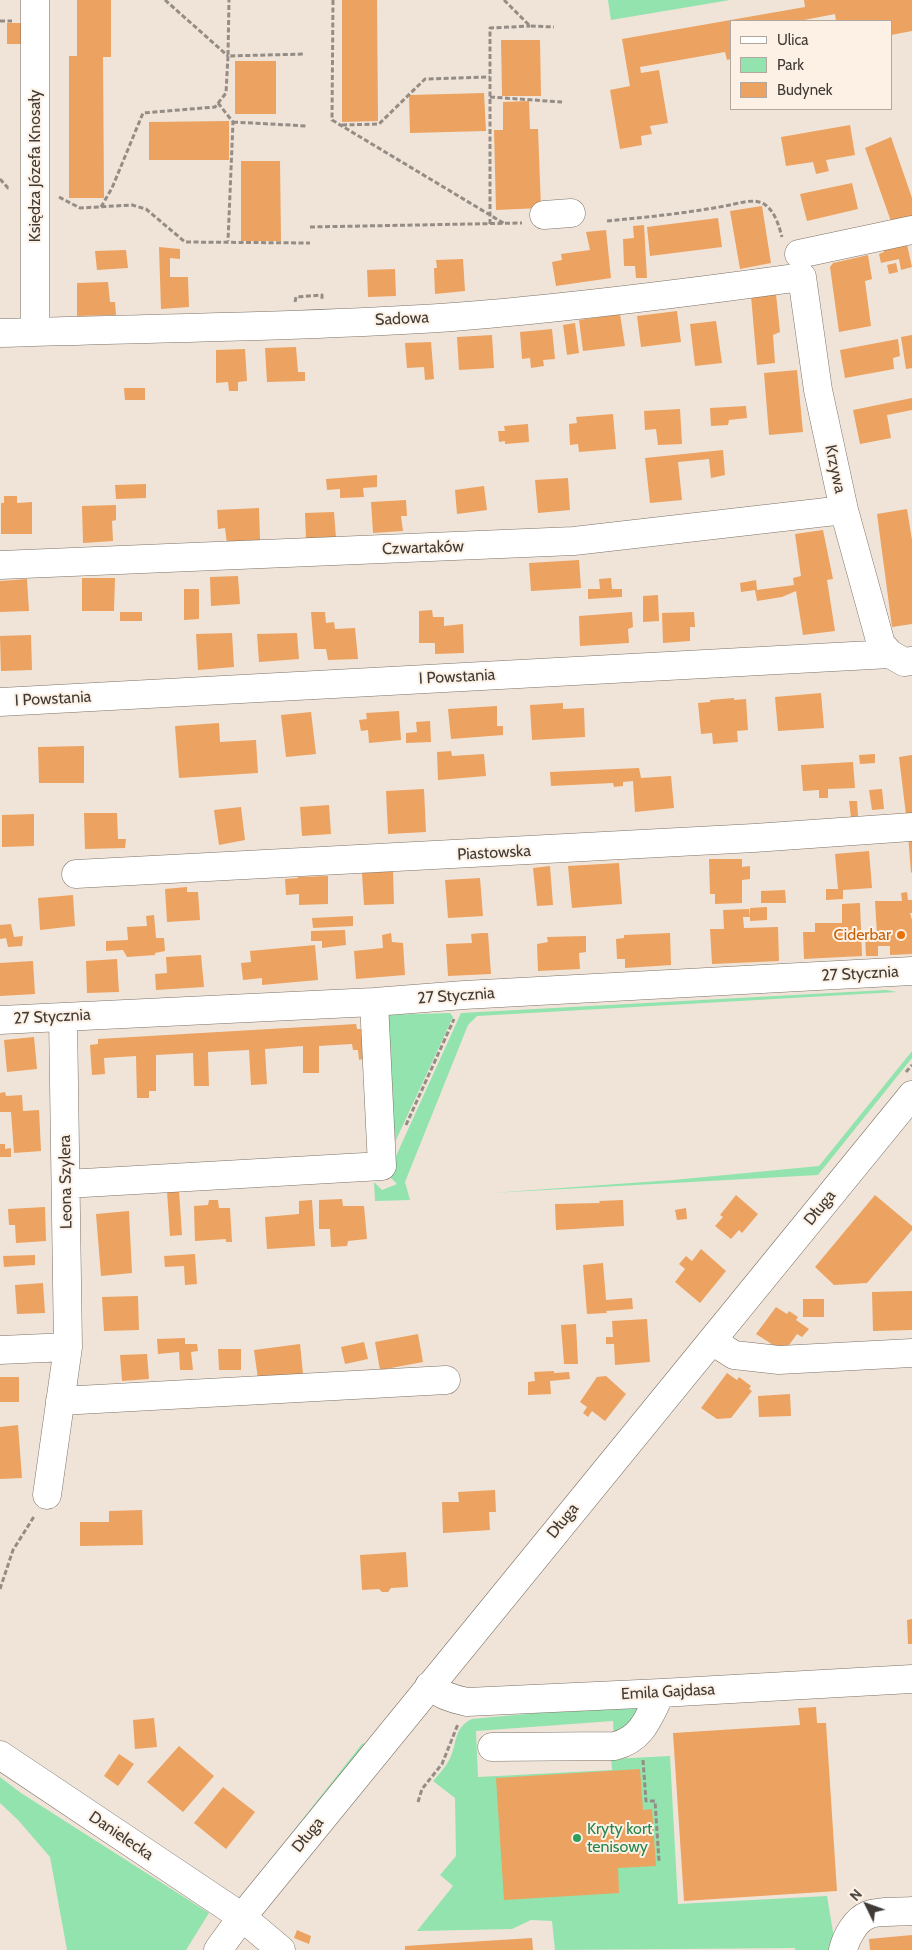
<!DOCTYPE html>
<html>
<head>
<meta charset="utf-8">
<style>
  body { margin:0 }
  #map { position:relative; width:912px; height:1950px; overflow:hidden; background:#f0e4d8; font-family:Cabin,sans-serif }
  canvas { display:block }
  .legend { position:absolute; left:730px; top:20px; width:162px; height:90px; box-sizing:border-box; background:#fdf1e5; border:1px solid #b1a89f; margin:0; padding:6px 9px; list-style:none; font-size:15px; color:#403b36 }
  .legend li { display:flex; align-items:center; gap:10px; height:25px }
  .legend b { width:25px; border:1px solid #b1a89f }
  .north { position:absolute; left:842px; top:1880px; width:50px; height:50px; -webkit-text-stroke:4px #fdf1e5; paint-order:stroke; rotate:312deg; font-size:14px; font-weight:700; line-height:20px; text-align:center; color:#403b36 }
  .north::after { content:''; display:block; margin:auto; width:18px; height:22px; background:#403b36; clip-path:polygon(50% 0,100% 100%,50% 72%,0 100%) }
</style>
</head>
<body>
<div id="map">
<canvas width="912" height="1950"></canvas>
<ul class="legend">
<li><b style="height:6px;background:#fff"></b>Ulica</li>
<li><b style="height:14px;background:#93e3ae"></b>Park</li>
<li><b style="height:14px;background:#eca260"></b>Budynek</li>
</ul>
<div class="north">N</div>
</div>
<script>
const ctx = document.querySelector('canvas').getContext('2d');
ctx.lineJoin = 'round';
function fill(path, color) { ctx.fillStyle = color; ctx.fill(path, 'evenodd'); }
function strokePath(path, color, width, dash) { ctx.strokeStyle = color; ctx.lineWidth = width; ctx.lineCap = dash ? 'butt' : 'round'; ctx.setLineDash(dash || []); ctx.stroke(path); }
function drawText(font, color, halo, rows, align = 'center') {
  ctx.font = font + ' Cabin,sans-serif'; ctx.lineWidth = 4; ctx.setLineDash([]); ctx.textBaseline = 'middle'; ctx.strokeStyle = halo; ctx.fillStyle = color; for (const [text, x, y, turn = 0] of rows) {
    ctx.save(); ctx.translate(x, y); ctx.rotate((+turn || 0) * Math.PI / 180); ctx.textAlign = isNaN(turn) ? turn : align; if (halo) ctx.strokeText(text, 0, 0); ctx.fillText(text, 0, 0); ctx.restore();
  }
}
fill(new Path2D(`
  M608 0H730L611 20Z
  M886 990 897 992 477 1016 468 1025 405 1182 410 1200 375 1201 374 1182 382 1190 397 1184 386 1173 396 1156 461 1013Z
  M450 1013 453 1017 390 1153 382 1015Z
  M912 1051V1058L818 1175 491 1193 673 1180 819 1166Z
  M645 1703 643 1708 614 1738 613 1721 476 1731 478 1777 612 1770 611 1759 670 1756 678 1904 827 1896 836 1950H795V1948L555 1950 552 1921 531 1920 512 1929 417 1931 453 1886 440 1875 456 1856 455 1798 433 1781C438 1775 444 1769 448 1762 458 1746 452 1728 472 1719Z
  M365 1743 366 1744 251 1887 248 1888 362 1744Z
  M0 1777 21 1793 209 1913 186 1950H67L50 1857 19 1821 0 1803Z`), '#93e3ae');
fill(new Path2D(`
  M77 0H111V57H103L104 198H69V56H77Z
  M342 0H377L378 121 342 122Z
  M804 0H912V31L891 35V21H836L835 14 799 21H731V59L727 60 725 52 640 67 641 73 659 70 668 123 650 126 652 134 641 136 642 145 620 149 610 90 630 86 622 39 805 7Z
  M7 23H22L23 44H7Z
  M501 40H540L541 96H502Z
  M235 61H276V114H235Z
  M484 93 486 131 410 133 409 95Z
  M529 101 530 129H538L541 208 496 210 494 130H503V102Z
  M229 121V160H149V122Z
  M850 125 855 155 826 160 829 171 816 174 813 162 786 166 781 137Z
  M891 137 912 198V220L893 227 865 148Z
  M241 161H280L281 241H241Z
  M852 183 858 209 807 221 800 194Z
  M762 206 771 263 740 269 730 211Z
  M718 218 722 247 650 256 647 227Z
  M644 225 647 278H636L635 266H624L623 239 634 238 633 226Z
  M606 230 611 278 556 286 552 262 562 260 561 254 590 250 586 232Z
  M906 240 912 267 901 270 899 259 881 263 879 254 884 252 883 246Z
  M159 247 180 249V259L170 258V277H188L189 307 161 309Z
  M126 250 128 268 97 270 95 251Z
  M868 255 872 279 865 281 871 326 839 332 830 267 833 263Z
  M463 259 465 291 435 294 434 268H437L436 260Z
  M896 263 898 272 889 274 887 265Z
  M395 269 396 296 368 297 367 270Z
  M108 282 110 302H115L116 315 77 316V283Z
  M776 294 780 332 773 335 775 363 757 365 751 296Z
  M677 311 681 342 641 347 637 316Z
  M620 314 625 346 583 351 579 320Z
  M716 321 722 363 695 366 690 324Z
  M575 323 579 353 567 355 563 325Z
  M552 329 555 359 543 360 544 366 531 368 530 358 522 359 520 332Z
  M492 335 494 368 459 370 457 337Z
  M912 335V368L906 369 901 337Z
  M898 339 900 356 893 358 894 369 845 378 840 350Z
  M431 342 434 379 425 380 424 367 407 368 405 343Z
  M296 347 298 372H305V381L267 382 265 348Z
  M245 349 247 381 238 382V391H229L228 382 216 383V350Z
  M797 370 803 432 769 435 764 373Z
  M124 388H145V400H125Z
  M912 398V410L887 415 891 438 860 444 853 410Z
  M746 406 747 418 729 420 728 425 711 426 710 408Z
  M680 409 682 444 658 445 656 429 645 430 644 411Z
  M613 414 616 449 579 452 578 444 570 445 569 424 577 423 576 417Z
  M528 424 529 442 505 444V441L499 442 498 431H505L504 426Z
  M723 450 725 475 711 478 709 459 678 462 682 500 650 503 645 458Z
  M377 475V487L363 488 364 497 340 498V489L327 490 326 479Z
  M568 478 570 510 538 513 535 480Z
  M146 484V498L116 499 115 485Z
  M484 486 487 510 457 514 455 490Z
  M4 496H17V503L32 502V534H1V503H4Z
  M406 500 407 516H401L403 531 373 533 371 502Z
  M116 505V520L112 521 113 541 83 543 82 506Z
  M259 508 260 540 227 544 225 528 218 529 217 510Z
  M907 509 912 540V624L892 627 877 514Z
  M334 512 336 538 306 539 305 513Z
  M823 530 833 579 827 580 835 631 803 635 796 591 782 597 757 601 755 590 741 592 740 583 756 580 757 590 794 585 793 578 801 576 795 534Z
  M579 560 581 588 531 591 529 563Z
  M238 576 240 604 211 606 210 577Z
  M82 578H115L114 611H82Z
  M611 578 612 589H622V597L588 599V589H600L599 579Z
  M27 579 29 611 0 612V581Z
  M184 589H199V619L184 620Z
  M658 595 659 621 643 622V596Z
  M432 610 433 617H444V626L463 624 464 653 435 654V643H419V611Z
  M120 612H142V621H120Z
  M311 612H325L326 623 334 622 335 629 355 628 358 659 328 660 326 649H314Z
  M632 612 633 627 628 629 629 643 580 646 579 616Z
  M694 612 695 627H690V641L663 643 662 613Z
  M232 633 234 667 198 670 196 634Z
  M297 633 299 659 259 662 257 634Z
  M31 635 32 670 1 671 0 636Z
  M821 693 824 728 778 731 775 697Z
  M734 698V700L746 699 748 730 737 731 738 742 713 744 712 733 701 734 698 703 710 702V700Z
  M563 703V709L584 708 585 737 532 740 530 705Z
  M497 706V726H503V735L451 739 448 709Z
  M399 711 401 740 369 743 368 730 361 731 359 720 367 719 366 713Z
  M311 712 316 754 286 757 281 715Z
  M430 721 431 742 406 743V733L417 732 416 722Z
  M219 723 220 742 256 740 258 773 179 778 175 726Z
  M84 746V783H39L38 747Z
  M451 751 452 756 484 754 486 776 438 780 437 752Z
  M875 754V763L860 764 859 755Z
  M912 755V821L906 815 899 757Z
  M853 762 855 788 828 789V798H819V790L803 791 801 765Z
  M639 768 641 778 671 776 674 808 635 812 633 781 623 782V786L614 787 613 783 551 786 550 772Z
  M424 789 426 832 388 834 386 791Z
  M882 789 884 809 872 810 869 790Z
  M849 801H857L858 816 851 817Z
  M329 805 331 834 302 836 300 807Z
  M241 807 245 840 219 845 214 810Z
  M84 813H117L118 839H126L125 848 85 849Z
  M34 814V846L2 847V815Z
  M912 833V872L911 873 908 834Z
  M869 851 872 888 843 890V899L826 900V889H838L835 854Z
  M709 859H742V867L750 866V879L742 880V903L715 904V894H710Z
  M619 863 622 904 572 908 568 866Z
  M550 866 553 905 537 906 533 868Z
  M393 871 394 904 364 905 362 873Z
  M328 876V904L299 905V894L286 895 285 879 298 878V877Z
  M480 878 483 916 448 918 445 880Z
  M187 887V892H198L200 920 167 922 165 889Z
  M785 890 786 903H761V891Z
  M907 892 908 900H912V913H910L912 920V954L890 955V946H878V956H866L865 936 877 935 875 901H902L901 893Z
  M73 895 75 926 40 930 38 898Z
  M860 903 862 956 804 959 803 932H815V923H842V904Z
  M767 907V920L750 921V908Z
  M749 909 750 917H743L744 928 778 927 779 961 712 964 710 929H724L723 910Z
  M154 915 156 938H164L165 951 155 953V955L127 957 123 950 106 951V941L128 940 127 927 147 926 146 916Z
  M353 916V926L313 928 312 918Z
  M11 924 14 937 23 936 22 946 8 947 6 938 0 939V925Z
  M345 930 346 945 322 948V941H311V931Z
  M391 933 392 942 403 943 405 975 356 979 354 951 383 948 382 935Z
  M481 933H488L491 974 448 976 446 944 472 943 471 934Z
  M670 933 671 965 625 968V959H617L616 939 624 938V935Z
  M586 936V952L579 953 580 969 538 971 537 944 548 942 547 937Z
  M315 945 318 980 262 985V978L243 980 241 963 251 962 250 951Z
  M201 955 204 987 156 990 155 974 167 973 166 957Z
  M117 959 119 992 87 993 86 961Z
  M33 961 35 994 0 996V963Z
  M356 1024 357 1029H365L367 1058 359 1060 358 1050H353L352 1044 319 1046V1073H303V1046L265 1049 267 1084 251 1085 249 1050 208 1052 209 1086H194L193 1053 156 1055V1091H149V1098H137L136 1056 104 1058 105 1074 92 1075 90 1045 98 1044V1039Z
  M34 1037 37 1069 7 1072 4 1040Z
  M5 1092 6 1096 22 1095 23 1111 39 1110 41 1151 14 1153 11 1112H0V1093Z
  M0 1144H5V1149L11 1148V1157H0Z
  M179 1190 182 1235 170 1236 167 1191Z
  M736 1195 758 1214 742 1233 739 1230 731 1239 715 1226 723 1217 720 1215Z
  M875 1195 912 1226V1230L867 1283 834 1285 815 1267Z
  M342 1199 343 1206H364L367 1239 348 1241 347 1246 331 1247 330 1229H319V1200Z
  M209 1200H218L219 1208H230L232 1242H226V1239L195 1241 194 1206 208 1205Z
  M312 1200 315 1246 267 1249 265 1217 299 1214V1201Z
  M623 1200 624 1226 556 1230 555 1204 600 1203 599 1201Z
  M45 1207 46 1241 16 1243 15 1225H9L8 1209Z
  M686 1208 687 1219 677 1220 675 1210Z
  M129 1211 132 1273 101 1276 96 1214Z
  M701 1249 726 1271 700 1303 675 1282 685 1269 679 1264 686 1256 692 1261Z
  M195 1254 197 1284 185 1285 184 1266 165 1267 164 1256Z
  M35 1255V1265L4 1267 3 1256Z
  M603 1263 606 1300 632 1298 633 1309 606 1311 607 1313 587 1314 583 1265Z
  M43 1283 45 1313 17 1314 15 1285Z
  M912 1291V1330L873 1331 872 1292Z
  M138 1296 139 1330 104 1331 102 1297Z
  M803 1299H824V1317H803Z
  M776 1307 787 1314 789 1311 798 1317 796 1320 809 1329 802 1337 797 1334 784 1352 756 1334Z
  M647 1319 650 1362 615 1365 614 1344H606V1337H613L612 1321Z
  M576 1324 578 1364H564L561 1325Z
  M418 1334 423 1362 380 1370 375 1342Z
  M185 1338V1344H197L198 1351 191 1352 193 1370H180L179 1352 158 1354 157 1339Z
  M364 1342 368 1359 345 1364 341 1347Z
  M300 1344 303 1374 258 1379 254 1350Z
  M218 1349H241V1370H219Z
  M147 1354 149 1379 122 1381 120 1355Z
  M554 1371V1373L569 1372 570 1379 550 1381 551 1394 528 1395V1382L535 1381 534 1372Z
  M727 1373 737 1380 739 1377 751 1386 749 1389 752 1391 731 1418 717 1419 701 1408Z
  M606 1376 626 1394 605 1421 592 1411 588 1417 583 1413 587 1407 580 1402 597 1377Z
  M0 1377H19V1402H0Z
  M790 1394 791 1416 759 1417 758 1396Z
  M18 1425 22 1478 0 1479V1427Z
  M495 1490 496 1512H489L490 1530 443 1533 442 1502H459L458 1492Z
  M142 1510 143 1545 80 1546V1522H109V1511Z
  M406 1552 408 1587 391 1588 388 1592H382L379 1589 362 1590 360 1555Z
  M912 1619V1644H908L907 1620Z
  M816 1707 817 1723H826L837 1891 684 1901 673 1733 800 1725 798 1708Z
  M154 1718 157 1747 135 1749 133 1720Z
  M179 1746 214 1776 183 1812 147 1782Z
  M119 1754 134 1764 118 1786 104 1776Z
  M640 1769 643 1810 652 1809 656 1866 618 1868 619 1893 504 1900 496 1778Z
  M223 1787 255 1812 226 1849 194 1823Z
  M297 1930 311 1936 309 1944 294 1938Z
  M912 1935V1950H870L869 1939Z
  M532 1938 533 1950H405V1946Z`), '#eca260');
const minor = new Path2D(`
  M544 215 571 213
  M799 254 912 230
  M35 332V0
  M0 333C151 328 302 327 453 317 570 308 686 293 802 277L818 390 844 510 881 644 890 654
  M0 565 574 541 844 510
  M0 702 890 654 904 662 912 661
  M76 874 754 838 912 827
  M0 1020 374 1002 464 995 912 971
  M66 1184 382 1166 374 1002
  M712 1341 734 1355 779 1360 912 1353
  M0 1350 68 1347
  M60 1401 446 1380
  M47 1495 68 1347 63 1017
  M429 1686C440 1695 452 1699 467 1702L661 1693 912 1679
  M492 1747 615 1746C643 1739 649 1716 661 1693
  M0 1755 242 1917 281 1950
  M218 1950 242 1917 912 1095
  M843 1950C846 1938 855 1920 868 1915 876 1911 902 1912 912 1911`);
strokePath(minor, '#7c7166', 29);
strokePath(new Path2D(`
  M165 0 228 56
  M333 0 332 120 505 224
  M504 0 530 26 554 27
  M0 21H12
  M228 55 229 0
  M490 97 562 102
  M218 103 233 122 228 241
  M233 122 307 126
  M342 125 379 124 425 79 490 77
  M0 179 8 188H11
  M59 197 80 208 132 205 146 209 185 242 310 243
  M101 207 112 188 143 113 215 107 226 93 228 56 305 54
  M607 221C648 217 689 213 730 205 740 203 754 198 764 204 775 211 779 226 782 237
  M490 224V28L530 26
  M310 227 522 223
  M295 302 296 297 322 295V299
  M906 1072 912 1065
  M406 1125 454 1019
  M0 1589 13 1550 35 1515
  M643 1760 646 1801H655L659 1861
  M418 1802 422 1789 442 1764 458 1724`), '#958d85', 3, [5, 2.5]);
strokePath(minor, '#fff', 28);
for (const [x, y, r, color] of [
  [901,935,5,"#e8710a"],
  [577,1838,5,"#2e9e5b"]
]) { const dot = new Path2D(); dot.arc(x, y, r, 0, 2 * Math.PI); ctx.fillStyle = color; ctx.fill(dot); strokePath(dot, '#fdf1e5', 2); }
drawText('16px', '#403b36', '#fdf1e5', [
  ["Księdza Józefa Knosały",35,166,-90],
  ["Sadowa",402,319,-3],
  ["Krzywa",835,469,78],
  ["Czwartaków",423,548,-2],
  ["I Powstania",457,677,-3],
  ["I Powstania",53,699,-3],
  ["Piastowska",494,853,-3],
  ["27 Stycznia",860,974,-3],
  ["27 Stycznia",456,996,-4],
  ["27 Stycznia",52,1017,-3],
  ["Leona Szylera",66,1182,-91],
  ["Długa",820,1208,-51],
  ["Długa",563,1521,-51],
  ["Emila Gajdasa",668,1692,-3],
  ["Długa",308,1835,-51],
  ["Danielecka",121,1836,34]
]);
drawText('16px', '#c56008', '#fdf1e5', [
  ["Ciderbar",891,935]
], 'right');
drawText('16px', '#27864d', '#fdf1e5', [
  ["Kryty kort",587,1829],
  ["tenisowy",587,1847]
], 'left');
</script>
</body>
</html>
